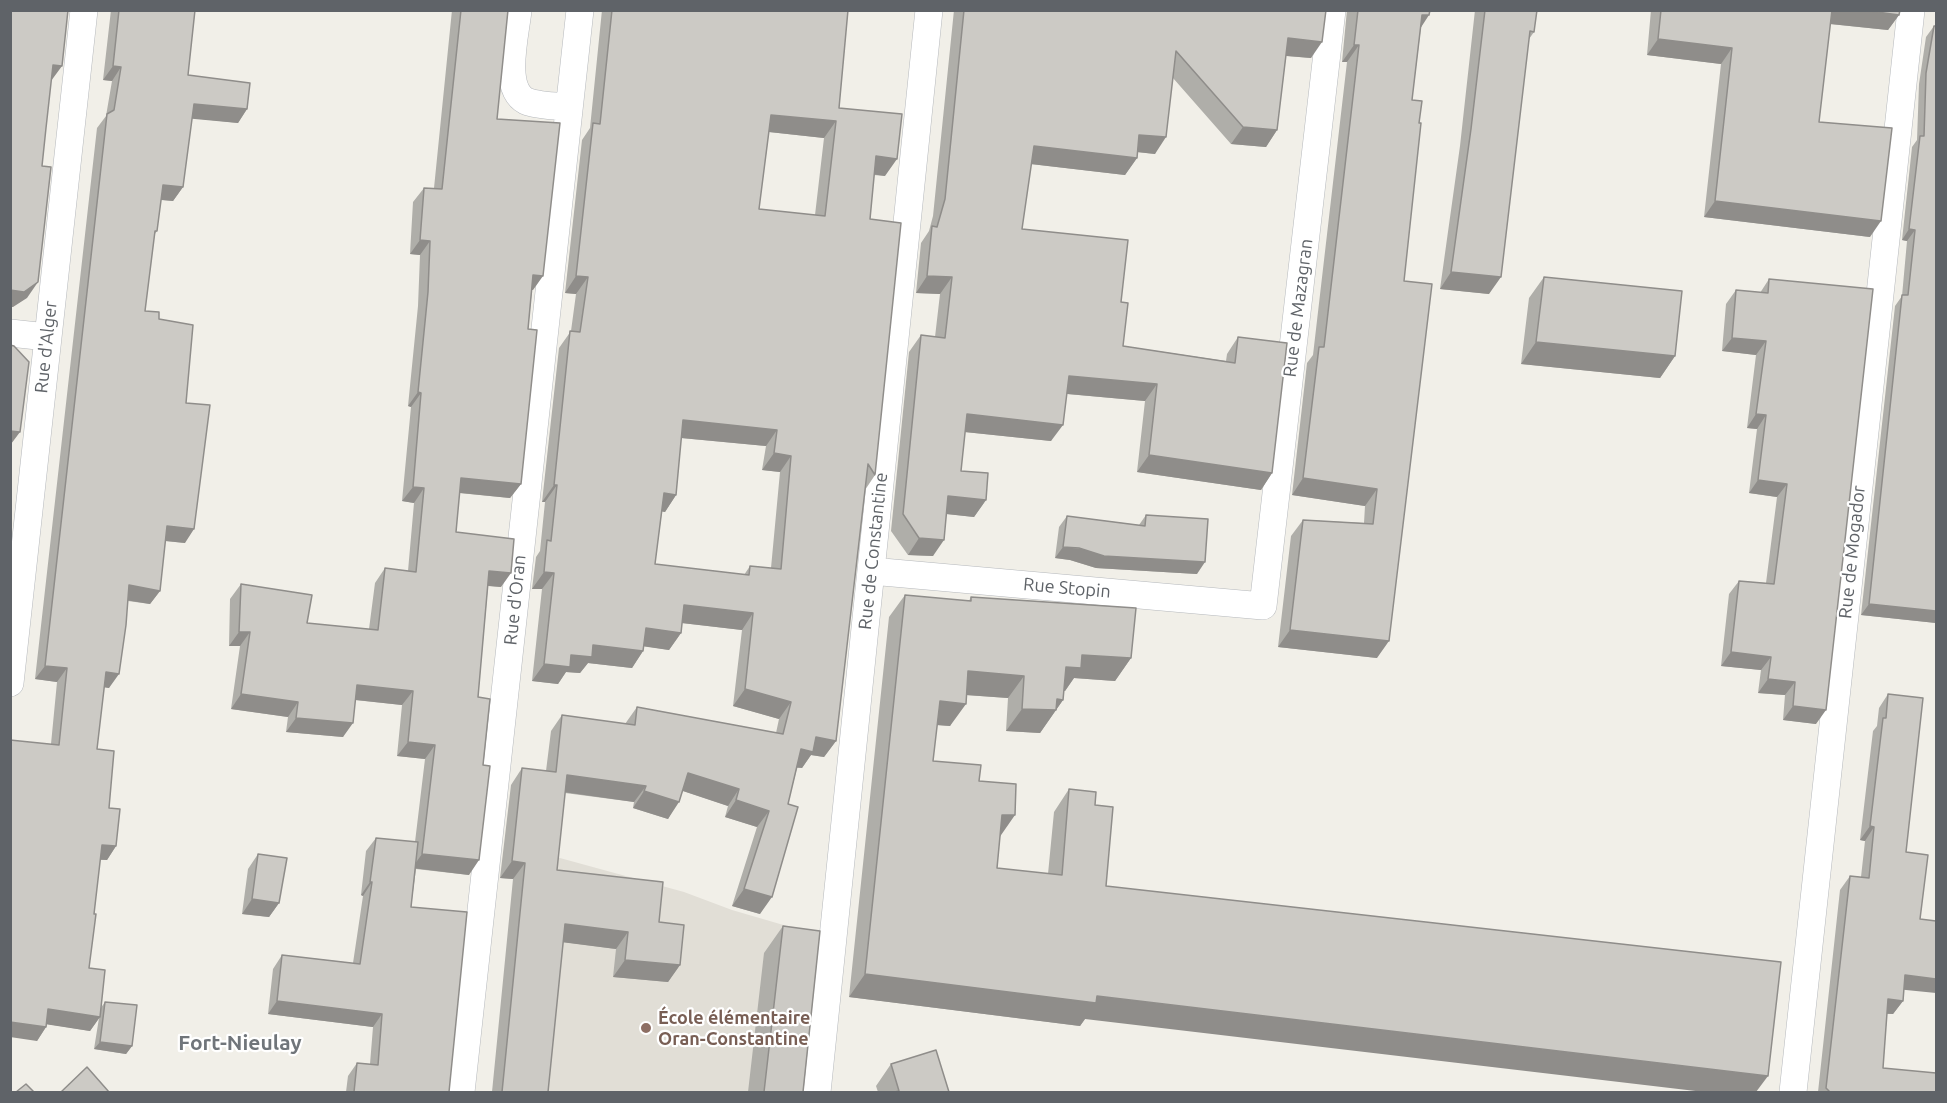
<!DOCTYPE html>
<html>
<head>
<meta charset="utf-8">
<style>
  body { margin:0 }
  #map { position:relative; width:1947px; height:1103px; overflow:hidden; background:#f1efe8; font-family:Ubuntu,sans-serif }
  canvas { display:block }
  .frame { position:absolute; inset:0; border:12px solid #5f6368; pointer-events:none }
</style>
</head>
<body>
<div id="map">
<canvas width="1947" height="1103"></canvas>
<div class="frame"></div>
</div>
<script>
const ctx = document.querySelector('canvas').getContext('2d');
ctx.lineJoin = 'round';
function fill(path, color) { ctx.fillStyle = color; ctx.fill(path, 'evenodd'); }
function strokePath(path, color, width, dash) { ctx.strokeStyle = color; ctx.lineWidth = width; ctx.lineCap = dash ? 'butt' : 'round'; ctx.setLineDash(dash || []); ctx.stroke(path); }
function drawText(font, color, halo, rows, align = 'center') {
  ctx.font = font + ' Ubuntu,sans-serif'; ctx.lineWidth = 4.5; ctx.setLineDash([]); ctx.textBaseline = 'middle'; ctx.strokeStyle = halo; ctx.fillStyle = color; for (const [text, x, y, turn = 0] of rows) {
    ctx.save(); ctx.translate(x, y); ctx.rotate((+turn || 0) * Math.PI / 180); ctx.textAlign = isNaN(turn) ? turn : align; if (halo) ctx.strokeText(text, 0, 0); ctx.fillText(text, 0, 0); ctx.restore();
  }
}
fill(new Path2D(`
  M549 855 684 892 732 910 804 931 787 1092H492Z`), '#e1ded6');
const street = new Path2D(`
  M518 10C516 33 501 88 526 101 538 106 556 106 569 107
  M10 333 47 337
  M871 571 1263 606 1332 10
  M10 683 84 10
  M461 1092 580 10
  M817 1092 929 10
  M1793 1092 1911 10`);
strokePath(street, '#b5b8bc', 28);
strokePath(street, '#fff', 27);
fill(new Path2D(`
  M111 10H195L188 75 247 109 238 123 192 118 183 187 173 201 161 200 157 231 154 235 145 311 159 319 186 403 185 543 165 541 160 591 150 604 128 601 109 688 104 687 97 749 116 846 107 860H100L94 914 89 968 100 1009 105 1002 132 1046 126 1054 94 1049 99 1018 90 1031 47 1024 46 1027 37 1041 51 744 57 682 35 679 97 128 106 116 112 81 103 80Z
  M452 10H508L497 119 533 290H532L528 329 521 484 510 498 459 493 456 532 501 587 488 586 478 697 469 875 416 869 411 907 449 1092H346L348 1076 357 1063 370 1064 373 1027 268 1014 273 969 282 955 353 963 363 896 361 895 366 851 376 838 415 842 425 759 397 756 402 705 355 700 343 737 286 732 288 717 231 709 240 646H229L230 599 241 584 307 623 369 629 375 583 385 568 408 571 414 503 402 501 411 407 408 406 418 306 420 255 410 254 413 202 424 188H434Z
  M602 10H848L839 108 885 176 874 175 870 219 875 475 865 490 836 741 824 757 811 755 802 768H797L760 914 732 906 757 827 725 817 728 806 683 791 668 819 633 808 634 802 565 793 557 870 659 922 680 965 668 982 613 977 616 949 563 942 548 1092H492L513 879 500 878 511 785 522 768 546 771 551 731 562 715 625 724 637 707 776 733 779 719 733 706 742 630 682 623 681 633 669 650 644 646 643 651 632 668 588 663 580 673 566 672 558 684 532 681 542 589H532L536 557 540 551 545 502H542L559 348 571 331 576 294 565 293 582 140 590 128ZM769 132 824 138 815 215 759 209ZM681 438 766 446 762 470 780 472 771 568 750 566 744 575 655 564 662 511 665 512 676 495Z
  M954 10H1326L1311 58 1286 56 1277 130 1266 147 1231 144 1173 78 1155 154 1137 152V158L1125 175 1031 164 1022 229 1121 302 1123 346 1226 361 1227 354 1238 337 1272 473 1261 490 1137 472 1145 401 1067 394 1051 441 965 432 961 471 986 500 974 517 947 514 933 556 908 555 891 531 909 352 921 335 935 337 940 294 916 293 921 243 929 231 933 216Z
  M1347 10H1430L1421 27 1412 100 1404 281 1377 658 1278 647 1291 536 1303 520 1364 523 1365 506 1292 495 1307 363 1313 355 1347 62H1342Z
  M1475 10H1537L1534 32 1529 39 1489 294 1440 289 1460 146Z
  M1651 10H1900L1899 15 1888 30 1830 24 1819 122 1870 237 1704 217 1721 64 1647 55Z
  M1934 26 1936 623 1861 615 1895 306 1902 296 1907 241 1902 240 1912 147 1917 140 1919 84 1926 37Z
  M1544 277 1675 356 1660 378 1521 364 1529 298Z
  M1769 279 1816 724 1783 720 1785 695 1758 693 1761 670 1721 666 1729 594 1739 581 1766 583 1777 497 1749 493 1757 429 1747 428 1756 355 1722 351 1726 304 1736 290 1760 293Z
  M1146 515 1197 574 1096 568 1070 560 1055 558 1059 527 1067 516 1139 525Z
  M905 595 969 601 971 597 1131 658 1115 681 1074 678 1065 691H1064L1063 700 1040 733 1006 731 1008 698 966 695 950 726 937 725 933 761 979 781 1000 836 997 868 1048 874 1054 812 1069 789 1095 805 1085 1019 1080 1026 849 997 889 617Z
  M1888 694 1906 852 1920 919 1904 990 1903 1001 1893 1014H1887L1883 1068 1936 1092H1818L1840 890 1850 876 1861 877 1865 841 1860 840 1873 731 1877 726 1879 708Z
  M258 854 279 903 269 917 242 914 248 869Z
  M783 926 803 1092H748L764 953Z
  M891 1064 949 1092H878L876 1086Z`), '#afaea9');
fill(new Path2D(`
  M1829 10H1863L1899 15 1888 30 1821 23Z
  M1422 15H1429L1418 32Z
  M1288 38 1322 42 1311 58 1276 55Z
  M1658 39 1732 48 1721 64 1647 55Z
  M1354 45H1359L1347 62H1342Z
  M53 65 62 66 51 81Z
  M113 66 121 67 112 81 103 80Z
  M194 104 247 109 238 123 184 118Z
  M771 115 836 121 824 138 760 131Z
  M1243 127 1277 130 1266 147 1231 144Z
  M1139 135 1166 137 1155 154 1128 151Z
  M1034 146 1137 158 1125 175 1022 163Z
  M876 156 897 159 885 176 864 173Z
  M163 185 183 187 173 201 153 199Z
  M1715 201 1881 221 1870 237 1704 217Z
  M1909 229 1915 230 1907 241 1902 240Z
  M420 240 430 241 420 255 410 254Z
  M1451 272 1501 277 1489 294 1440 289Z
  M533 275 543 276 533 290H523Z
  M576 276 588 277 576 294 565 293Z
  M927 276 952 277 940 294 916 293Z
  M38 282 27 298 13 307H10V290Z
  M1732 338 1766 341 1756 355 1722 351Z
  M1536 342 1675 356 1660 378 1521 364Z
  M1069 376 1157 384 1145 401 1057 393Z
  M418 392 421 393 411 407 408 406Z
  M967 414 1063 425 1051 441 955 431Z
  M1756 414 1766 415 1757 429 1747 428Z
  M683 420 777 430 766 446 671 437Z
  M10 431 20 432 11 444H10Z
  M774 453 791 456 780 472 762 470Z
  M1149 455 1272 473 1261 490 1137 472Z
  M461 478 521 484 510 498 451 492Z
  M1303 478 1377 489 1365 506 1292 495Z
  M1758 480 1787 484 1777 497 1749 493Z
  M554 485H557L545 502H542Z
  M413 487 424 488 414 503 402 501Z
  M664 493 676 495 665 512 652 510Z
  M948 496 986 500 974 517 937 513Z
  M167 526 194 529 185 543 157 540Z
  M919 538 944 540 933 556 908 555Z
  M1063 547 1205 562 1197 574 1096 568 1070 560 1055 558Z
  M489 571 511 573 501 587 479 585Z
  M544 572 554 573 542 589H532Z
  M129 585 160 591 150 604 119 599Z
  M1869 604 1936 611V623L1861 615Z
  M684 605 753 613 742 630 673 622Z
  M646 628 681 633 669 650 634 645Z
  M1290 630 1389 641 1377 658 1278 647Z
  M239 632H250L240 646H229Z
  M593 645 643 651 632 668 588 663 580 673 566 672 558 684 532 681 544 664 571 655Z
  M1731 652 1771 657 1761 670 1721 666Z
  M1082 655 1131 658 1115 681 1074 678 1065 691 1051 689 1066 667Z
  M45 666 67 668 57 682 35 679Z
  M968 671 1024 676 1008 698 952 694Z
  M106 672 119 674 109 688 96 686Z
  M1768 679 1795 682 1785 695 1758 693Z
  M357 685 413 691 402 705 347 699Z
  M745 689 791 702 779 719 733 706Z
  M241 694 298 702 288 717 231 709Z
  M1057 699 1063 700 1040 733 1006 731 1022 709Z
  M940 701 966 704 950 726 924 724Z
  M1793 706 1826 710 1816 724 1783 720Z
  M296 718 353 723 343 737 286 732Z
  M816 737 836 741 824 757 811 755 802 768 789 766 801 749Z
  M408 742 435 745 425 759 397 756Z
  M688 773 739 789 728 806 677 789Z
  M567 775 646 786 634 802 556 791Z
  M644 791 679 802 668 819 633 808Z
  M736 800 769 811 757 827 725 817Z
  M1002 815H1015L999 838Z
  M1870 826 1874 827 1865 841 1860 840Z
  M102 845 116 846 107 860 92 859Z
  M422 854 479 860 469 875 412 868Z
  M512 861 525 863 513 879 500 878Z
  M370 882H372L363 896 361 895Z
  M744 889 772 897 760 914 732 906Z
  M252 899 279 903 269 917 242 914Z
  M565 924 628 932 616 949 553 941Z
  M625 960 680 965 668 982 613 977Z
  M865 974 1097 996 1768 1076 1756 1092H1704L1085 1019 1080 1026 849 997Z
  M1905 975 1936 979V993L1896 989Z
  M1888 999 1903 1001 1893 1014 1878 1013Z
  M277 1001 382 1014 373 1027 268 1014Z
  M48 1009 100 1017 90 1031 38 1023Z
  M10 1022 46 1027 37 1041 10 1037Z
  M100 1042 132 1046 126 1054 94 1049Z`), '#8f8d8a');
const building = new Path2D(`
  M10 10H68L62 66 53 65 46 128 42 166 51 167 38 282 24 292 10 290Z
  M119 10H195L188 75 250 83 247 109 194 104 183 187 163 185 157 231H155L145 311 159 312V319L193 325 186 403 210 405 194 529 167 526 160 591 129 585 126 625 119 674 106 672 97 749 114 751 109 808 120 809 116 846 102 845 94 914H96L89 968 105 970 100 1017 48 1009 46 1027 10 1022V740L59 745 67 668 45 666 107 114 114 110 121 67 113 66Z
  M461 10H508L497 119 560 123 543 276 533 275 528 329 537 330 521 484 461 478 456 532 514 539 511 573 489 571 478 697 490 699 483 765 490 766 479 860 422 854 435 745 408 742 413 691 357 685 353 723 296 718 298 702 241 694 250 632H239L241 584 312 595 307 623 378 630 385 568 416 572 424 488 413 487 421 393 418 392 428 292 430 241 420 240 424 188 442 189Z
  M612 10H848L839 108 902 114 897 159 876 156 870 219 901 223 875 475 868 464 836 741 816 737 813 752 801 749 788 804 798 807 772 897 744 889 769 811 736 800 739 789 688 773 679 802 644 791 646 786 567 775 557 870 663 882 659 922 684 925 680 965 625 960 628 932 565 924 548 1092H502L525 863 512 861 522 768 556 772 562 715 635 725 637 707 783 734 791 702 745 689 753 613 684 605 681 633 646 628 643 651 593 645 592 657 571 655 570 667 544 664 554 573 544 572 547 540 551 541 557 485H554L570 331 580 332 588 277 576 276 593 123 600 124ZM771 115 836 121 825 216 759 209ZM683 420 777 430 774 453 791 456 781 569 750 566 749 575 655 564 664 493 676 495Z
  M964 10H1326L1322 42 1288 38 1277 130 1243 127 1176 51 1166 137 1139 135 1137 158 1034 146 1022 229 1128 240 1121 302 1128 303 1123 346 1235 363 1238 337 1287 343 1272 473 1149 455 1157 384 1069 376 1063 425 967 414 961 471 988 473 986 500 948 496 944 540 919 538 903 514 921 335 945 338 952 277 927 276 932 226 937 227 945 199Z
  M1358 10H1430L1429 15H1422L1412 100 1422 101 1419 123H1421L1404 281 1432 284 1389 641 1290 630 1303 520 1373 524 1377 489 1303 478 1319 347H1324L1359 45H1354Z
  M1485 10H1537L1534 32 1530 31 1501 277 1451 272 1471 129Z
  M1661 10H1832L1819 122 1892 128 1881 221 1715 201 1732 48 1658 39Z
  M1863 10H1900L1899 15Z
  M1934 26H1936V611L1869 604 1902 295H1908L1915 230 1909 229 1920 136H1924L1926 73Z
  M1544 277 1682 291 1675 356 1536 342Z
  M1769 279 1873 289 1826 710 1793 706 1795 682 1768 679 1771 657 1731 652 1739 581 1774 584 1787 484 1758 480 1766 415 1756 414 1766 341 1732 338 1736 290 1768 293Z
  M10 345 14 346 29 362 20 432 10 431Z
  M1146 515 1208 519 1205 562 1104 556 1079 548 1063 547 1067 516 1145 526Z
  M905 595 971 601V597L1136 608 1131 658 1082 655 1081 668 1066 667 1063 700 1057 699 1056 710 1022 709 1024 676 968 671 966 704 940 701 933 761 981 765 979 781 1016 784 1015 815H1002L997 868 1062 875 1069 789 1096 792 1095 805 1113 807 1106 886 1781 962 1768 1076 1097 996 1096 1003 865 974Z
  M1888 694 1923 698 1906 852 1928 855 1920 919 1936 921V979L1905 975 1903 1001 1888 999 1883 1068 1936 1073V1092H1830L1826 1088 1850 876 1869 878 1874 827 1870 826 1883 718H1886Z
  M376 838 418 842 411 907 467 912 449 1092H354L357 1063 378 1065 382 1014 277 1001 282 955 360 964 372 882H370Z
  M258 854 287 858 279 903 252 899Z
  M783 926 820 931 803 1092H764Z
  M105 1002 137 1005 132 1046 100 1042Z
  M936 1050 949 1092H895L899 1091 891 1064Z
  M87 1067 109 1092H61Z
  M26 1084 34 1092H16Z`);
fill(building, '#cccac5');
strokePath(building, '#8f8d8a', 1.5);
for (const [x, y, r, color] of [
  [646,1028,6,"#8d6e63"]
]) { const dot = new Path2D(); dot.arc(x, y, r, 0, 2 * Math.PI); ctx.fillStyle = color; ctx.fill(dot); strokePath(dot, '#fff', 2); }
drawText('18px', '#5f6368', '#fff', [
  ["Rue de Mazagran",1298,308,-83],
  ["Rue d'Alger",46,347,-84],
  ["Rue de Constantine",873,551,-84],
  ["Rue de Mogador",1852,552,-84],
  ["Rue Stopin",1067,588,5],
  ["Rue d'Oran",515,600,-84]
]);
drawText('bold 18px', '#785e54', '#fff', [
  ["École élémentaire",658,1018],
  ["Oran-Constantine",658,1039]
], 'left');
drawText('bold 21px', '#70757a', '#fff', [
  ["Fort-Nieulay",240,1043]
]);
</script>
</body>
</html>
